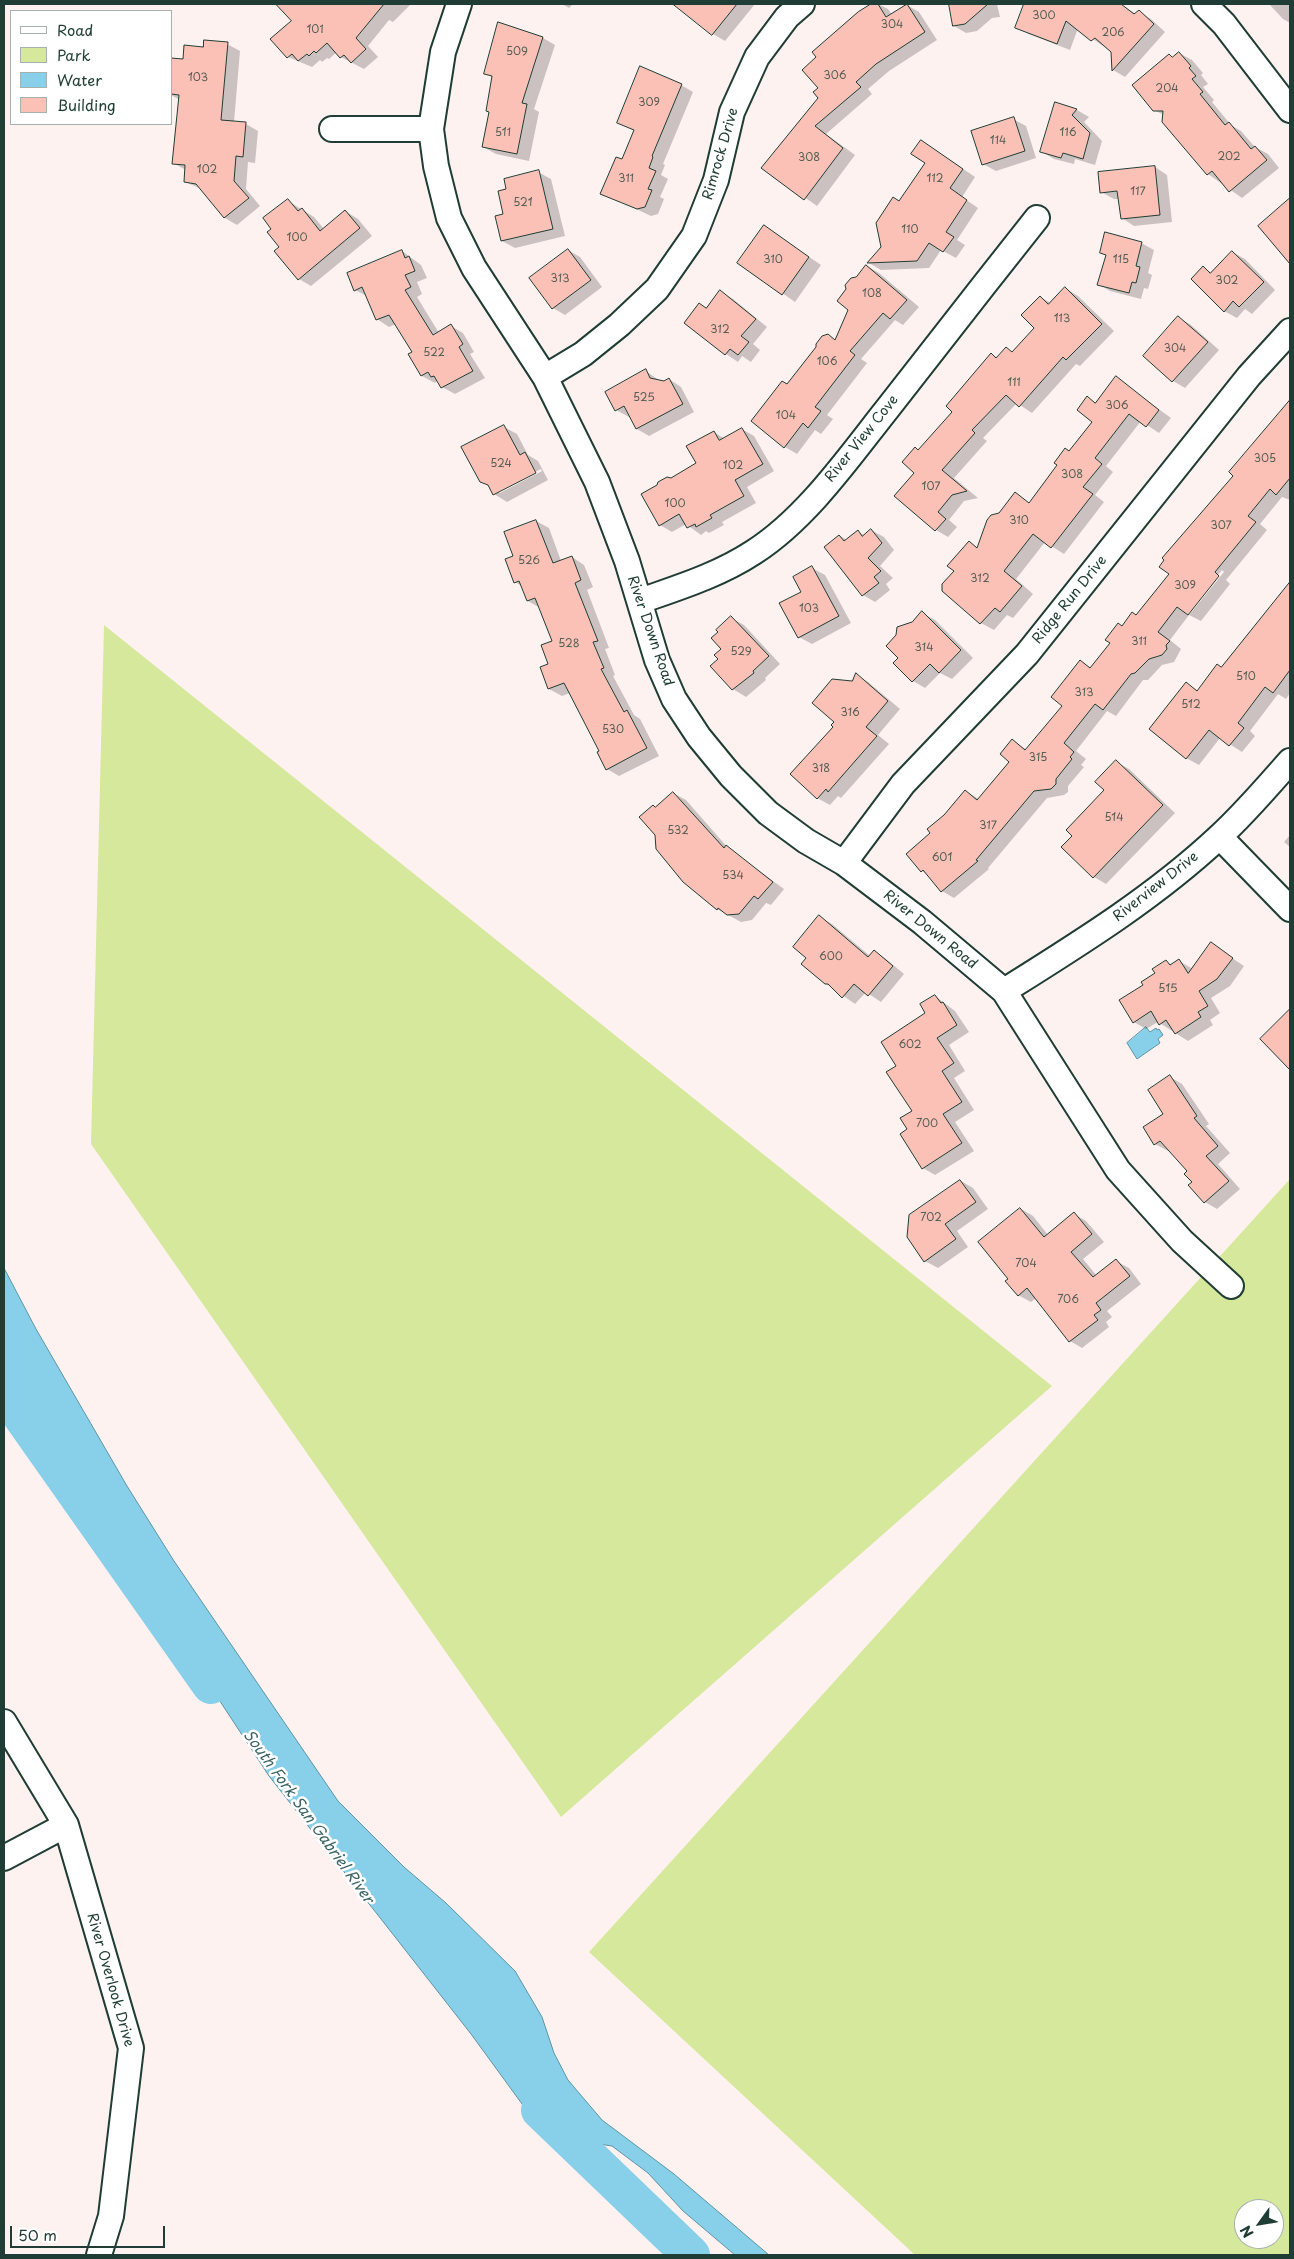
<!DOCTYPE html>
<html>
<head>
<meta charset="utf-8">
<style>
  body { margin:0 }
  #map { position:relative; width:1294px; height:2259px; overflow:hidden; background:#fef2f0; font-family:"Playpen Sans",sans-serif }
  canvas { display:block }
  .frame { position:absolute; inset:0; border:5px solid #1f3d34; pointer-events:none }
  .legend { position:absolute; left:10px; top:10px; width:162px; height:115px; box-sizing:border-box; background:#fff; border:1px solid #a5b1ae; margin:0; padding:6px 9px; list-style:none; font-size:15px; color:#1f3d34 }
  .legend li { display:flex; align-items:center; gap:10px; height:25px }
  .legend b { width:25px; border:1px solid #a5b1ae }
  .north { position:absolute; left:1234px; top:2199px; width:50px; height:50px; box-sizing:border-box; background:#fff; border:1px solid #a5b1ae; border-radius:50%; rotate:238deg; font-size:14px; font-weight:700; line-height:20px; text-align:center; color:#1f3d34 }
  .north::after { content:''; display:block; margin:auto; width:18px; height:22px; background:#1f3d34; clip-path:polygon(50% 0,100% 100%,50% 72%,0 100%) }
  .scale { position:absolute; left:10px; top:2226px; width:155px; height:22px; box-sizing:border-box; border:2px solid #1f3d34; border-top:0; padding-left:6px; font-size:15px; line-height:18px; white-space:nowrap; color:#1f3d34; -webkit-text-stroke:4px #fff; paint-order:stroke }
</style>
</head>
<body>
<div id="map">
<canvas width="1294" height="2259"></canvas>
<div class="frame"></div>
<ul class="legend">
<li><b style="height:6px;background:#fff"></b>Road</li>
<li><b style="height:14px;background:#d6e89c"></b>Park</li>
<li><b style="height:14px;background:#88cfe9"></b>Water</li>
<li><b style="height:14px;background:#fbc0b6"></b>Building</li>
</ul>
<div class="north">N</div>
<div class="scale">50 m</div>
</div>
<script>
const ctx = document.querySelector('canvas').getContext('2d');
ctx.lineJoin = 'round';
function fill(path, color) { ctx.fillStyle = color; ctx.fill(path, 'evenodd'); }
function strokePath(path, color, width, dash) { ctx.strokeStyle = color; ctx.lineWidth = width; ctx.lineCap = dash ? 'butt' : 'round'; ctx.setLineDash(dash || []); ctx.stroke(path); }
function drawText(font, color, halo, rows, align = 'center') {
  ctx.font = font + ' "Playpen Sans",sans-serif'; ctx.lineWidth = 5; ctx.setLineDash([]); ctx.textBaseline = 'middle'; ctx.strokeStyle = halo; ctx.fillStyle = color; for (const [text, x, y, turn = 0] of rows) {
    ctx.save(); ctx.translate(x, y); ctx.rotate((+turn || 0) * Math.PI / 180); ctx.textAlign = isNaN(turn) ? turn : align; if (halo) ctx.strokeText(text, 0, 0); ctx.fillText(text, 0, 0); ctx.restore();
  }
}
fill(new Path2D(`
  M104 625 1052 1386 561 1817 91 1144Z
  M1290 1179V2255H915L589 1952ZM1244 2209H1274V2239H1244Z`), '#d6e89c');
const water = new Path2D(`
  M1146 1027 1150 1032 1156 1028 1157 1030 1159 1029 1163 1035 1158 1039 1160 1043 1137 1059 1127 1043Z
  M4 1268 36 1329 127 1486 174 1561 338 1801 404 1867 446 1903 515 1971 542 2017 554 2053 568 2080 602 2120 674 2174 769 2255H735L683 2211 648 2173 612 2146 592 2143 571 2145 541 2130 471 2034 269 1776 134 1570 4 1386Z`);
fill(water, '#88cfe9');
strokePath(water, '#5e95a1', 1);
fill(new Path2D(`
  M286 4H411L393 22 389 20 368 46 378 57 364 69 341 57 337 52 329 59 327 58 322 62 320 60 312 67 288 57 293 21 282 8Z
  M562 4H573L569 8Z
  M675 4H755L725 41 713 34Z
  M874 4H878L888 9 892 15 907 5 919 12 937 40 889 71 868 89 872 94 826 134 855 155 817 206 763 168 820 98V88L859 13Z
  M950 4H999H997L1000 17 992 18 977 31 966 33 954 26Z
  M1025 4H1087L1070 50 1029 34 1017 27Z
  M1102 4 1113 6 1120 4 1136 14 1139 12 1151 19 1165 32 1125 77 1113 70 1112 52 1078 29Z
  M1269 4H1290V23L1283 19Z
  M499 24 543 38 555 45 534 109 539 112 529 161 496 154 483 147 490 113 493 78 486 73Z
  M227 44 240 51 234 122 246 124 258 131 255 163 248 162 246 189 260 206 237 225 225 218 202 189 185 182 186 170 173 163 180 100 171 95V59L184 60 205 48Z
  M1179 53 1192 60 1203 73 1201 75 1208 84 1203 87 1214 100 1212 102 1231 125 1241 131 1255 147 1268 154 1279 168 1242 198 1208 174 1164 115 1154 110 1169 55 1174 58Z
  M681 85 693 92 663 164 665 165 661 175 668 179 660 197 664 199 658 214 651 216 602 193 622 161 635 131 618 122Z
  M1056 103 1077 110 1089 117 1084 122 1102 141 1095 165 1075 159 1074 164 1054 159 1042 152Z
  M1013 119 1026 126 1036 158 996 171 983 164Z
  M934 149 975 177 962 197 978 208 957 240 965 245 956 258 941 250 929 268 881 270 869 263 882 247 900 202Z
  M1155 167 1167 175 1172 222 1134 226 1122 218 1119 199H1114L1101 192Z
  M538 172 551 179 565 236 515 248 502 241 508 190Z
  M288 201 314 217 324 229 345 211 358 219 372 236 311 286 299 279 281 247Z
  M1286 203 1290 206V262L1260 226Z
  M765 227 821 265 795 302 739 263Z
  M1141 243 1154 250 1148 273 1152 275 1148 289 1144 288 1141 299 1110 291 1098 284 1107 256 1101 253Z
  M568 250 580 257 602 287 565 315 553 308Z
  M402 251 421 265 427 278 417 282 422 294 417 297 439 333 451 326 463 333 474 352 470 354 485 378 455 394 442 387 438 380 435 383 422 376 409 354 413 352 396 324 389 327 377 319 367 296 355 290Z
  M1232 252 1245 259 1275 290 1252 314 1245 309 1237 318 1224 311 1204 268 1212 273Z
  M867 266 879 273 919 307 903 325 895 320 861 359 867 363 827 415 833 419 821 434 815 430 797 454 785 447 788 385 828 336 836 340Z
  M1065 288 1078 296 1114 331 1080 366 1076 364 1032 413 1017 403 983 438 987 441 954 478 978 498 964 501 949 520 957 527 948 537 936 530 896 496 916 473 915 448 919 451 954 412 991 355 998 358 1006 349 1014 353 1036 328 1040 297 1051 303Z
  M720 292 733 299 767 327 753 344 760 350 751 362 742 356 738 362 726 354 686 322 707 309Z
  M1179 318 1191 325 1219 350 1185 388 1173 381 1145 356Z
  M646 371 660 381 664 382 669 379 681 387 694 412 649 436 637 429 630 416 629 417 616 410Z
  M1116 378 1171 418 1159 433 1141 421 1106 466 1113 472 1095 495 1104 502 1064 554 1045 542 1016 579 1033 594 1013 618 1007 615 994 630 981 623 944 590 969 542 978 548 1015 494 1030 503 1094 422 1087 398 1097 403Z
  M1290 402V500L1282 497 1260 524 1267 530 1226 580 1230 584 1201 621 1189 615 1224 572 1222 570 1186 615H1189L1170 640 1181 649 1174 662 1162 665 1148 680H1143L1116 716 1107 711 1076 751 1086 759 1081 765 1084 767 1068 786V792L1064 795 1047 798 988 868 989 869 954 898 942 891 928 875 922 871 932 833 965 791 979 799 1011 762 1013 741 1027 750 1064 706 1080 662 1092 668 1122 627 1137 617 1171 574 1259 441Z
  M504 427 517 434 528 455 538 461 548 480 507 502 494 494 490 487 481 481ZM541 469 542 471 500 493 498 492Z
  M742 429 754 436 774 471 747 487 756 503 722 522 724 525 709 533 706 531 701 535 686 524 672 532 660 525 671 479 697 464 714 432 725 439Z
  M536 521 549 528 561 561 572 557 584 565 593 587 587 590 609 648 605 649 615 675 613 676 634 715 640 719 659 756 619 776 607 769 601 752 570 693 562 696 549 689 542 668 550 665 553 642 540 608 528 601 522 586 515 582V557Z
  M871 530 884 537 894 550 880 566 893 578 886 584 890 590 875 602 863 595 840 536 847 540 858 532 864 535Z
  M812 568 825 575 851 623 812 644 799 637 781 604 802 592Z
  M1287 587 1290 589V693L1286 699 1278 694 1250 731 1255 736 1242 752 1220 738 1199 765 1186 758V684L1199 691 1222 668Z
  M922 613 935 620 973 658 952 679 940 673 925 688 913 681 900 658 913 623Z
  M731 618 744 625 780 664 765 678 766 680 746 697 733 689 711 666 719 659Z
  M856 675 868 682 900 709 878 735 889 744 841 798 838 796 830 805 817 798 835 727Z
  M1116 762 1129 769 1175 813 1106 884 1094 877 1073 836 1106 790Z
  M673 793 686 800 728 848 784 889 771 905 766 903 752 920 741 922 717 909Z
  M1290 835V847L1284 842Z
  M819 917 832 924 870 956 874 951 886 959 904 974 881 1002 866 992 855 1004 825 983 808 958Z
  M1211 944 1244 966 1230 986 1211 998 1220 1013 1210 1020 1213 1025 1188 1041 1158 1022 1146 1029 1134 1022 1145 985 1166 962 1172 965 1179 961 1193 969Z
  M935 996 955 1011 969 1032 949 1045 965 1071 954 1078 974 1110 955 1122 974 1151 935 1175 923 1168 909 1129 913 1112 898 1066Z
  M1288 1013H1290V1068L1262 1039Z
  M1170 1077 1182 1084 1209 1124 1206 1126 1230 1153 1218 1164 1240 1189 1217 1209 1205 1202 1189 1171 1170 1150 1168 1151 1155 1144 1165 1114Z
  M961 1181 973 1188 988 1209 957 1231 968 1247 938 1268 925 1261Z
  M1021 1209 1033 1216 1048 1235 1074 1214 1086 1221 1104 1242 1083 1259 1097 1276 1116 1261 1129 1268 1141 1284 1107 1311 1112 1317 1106 1322 1109 1327 1082 1348 1070 1341 1036 1298 1031 1302 1018 1295 1010 1279Z`), '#0003');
strokePath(new Path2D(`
  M4 1391 211 1685
  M540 2110 691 2255`), '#88cfe9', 38);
const building = new Path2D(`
  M276 4H384L356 38 366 49 351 63 344 55 340 58 327 43 316 53 314 51 309 56 307 54 298 61 292 54 287 58 270 39 291 21Z
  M673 4H737L712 35Z
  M871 4H878L886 17 907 4 925 32 876 64 856 82 861 87 815 126 843 148 804 200 761 168 818 98 813 92 818 88 802 70 816 57 812 52 858 12Z
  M949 4H988L965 24 953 26Z
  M1024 4H1121L1134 14 1139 10 1154 24 1112 71 1111 52 1095 38 1091 41 1066 21 1057 44 1015 28Z
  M498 22 543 37 522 103 527 104 517 154 482 147 489 112 486 111 492 76 484 74Z
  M204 40 228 42 221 120 246 122 243 157 236 156 234 181 249 198 224 218 196 184 184 182 185 165 172 164 179 95 171 94V58L183 59 184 45 203 47Z
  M1179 52 1191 66 1189 68 1196 76 1192 79 1203 92 1200 94 1225 125 1229 122 1251 149 1255 146 1267 160 1229 192 1212 171 1207 175 1162 122 1163 111H1153L1132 85 1169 54 1172 57Z
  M640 66 682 84 652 156 653 157 649 168 656 171 648 189 652 190 645 207 637 209 600 194 616 157 622 159 634 130 617 123Z
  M1055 102 1077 109 1072 115 1090 133 1083 159 1063 153 1061 158 1040 152Z
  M1014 117 1025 151 982 165 971 131Z
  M921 140 963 169 950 188 967 200 946 232 954 237 943 252 929 243 917 261 867 263 881 247 876 223 893 197 899 201 925 163 911 154Z
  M1155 166 1160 215 1121 219 1117 191 1100 193 1098 172Z
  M539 170 553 229 501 241 495 216 503 214 498 191 506 189 504 179Z
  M1290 198V264L1258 226Z
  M288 199 298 211 302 208 320 231 345 210 360 228 298 280 274 251 279 247 267 232 271 229 263 218Z
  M764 225 809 257 782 295 737 263Z
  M1105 232 1142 242 1136 266 1140 267 1136 283 1132 282 1129 293 1097 285 1106 255 1100 253Z
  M568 249 591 280 552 309 529 278Z
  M402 250 405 258 409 256 415 271 405 275 411 287 405 290 433 335 451 324 463 344 459 347 473 371 441 388 434 376 431 377 428 372 421 376 408 354 412 352 389 315 376 320 362 287 354 291 347 273Z
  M1232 251 1264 282 1239 307 1233 301 1224 312 1191 279 1203 266 1210 273Z
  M866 265 907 300 890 319 883 313 850 351 855 355 815 407 821 411 808 428 803 423 784 448 751 421 782 381 787 384 816 347V344L822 336 828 334 835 340 848 310 837 301 846 289 845 285 851 278 856 277Z
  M1065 287 1102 324 1066 360 1063 357 1019 407 1006 395 972 430 975 433 942 470 967 491 952 495 938 512 946 519 935 531 894 496 914 473 902 462 915 447 918 450 952 412 946 406 991 353 996 358 1006 347 1012 352 1034 328 1021 315 1040 296 1048 304Z
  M720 290 756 319 741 336 749 342 738 355 730 349 725 355 684 323 699 303 706 308Z
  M1178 316 1208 342 1172 382 1143 356Z
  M646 369 650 378 664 381 669 378 683 404 636 429 624 406 615 411 605 392Z
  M1116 376 1159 410 1146 427 1129 414 1095 458 1102 464 1083 487 1093 494 1051 548 1033 534 1004 571 1022 586 1000 612 995 608 980 624 942 591V584L954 571 947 566 969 541 977 548 987 520 991 515 999 513 1015 492 1029 503 1057 465 1054 463 1065 448 1069 451 1092 422 1077 410 1087 396 1095 403Z
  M1290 400V478L1276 495 1270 489 1248 516 1256 522 1215 572 1219 576 1188 615 1177 607 1158 632 1170 641 1166 645 1167 649 1162 655 1149 659 1135 673 1131 674 1103 710 1095 704 1064 743 1074 752 1070 757 1072 759 1056 779V784L1051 789 1034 791 976 860 978 861 941 892 923 870 921 872 906 854 930 833 927 829 944 815 965 790 977 800 1009 762 1000 754 1012 739 1025 750 1062 706 1051 697 1080 660 1090 668 1110 643 1105 640 1118 623 1122 626 1132 612 1136 615 1169 574 1159 567 1164 560 1162 558 1233 476 1229 472Z
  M504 425 520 455 525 452 536 473 493 495 488 485 480 482 461 447Z
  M742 428 763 464 735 480 744 496 710 515 712 518 696 527 695 524 687 528 679 514 659 526 641 494 657 485 658 482 667 477 671 478 696 463 686 446 714 431 719 440Z
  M536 520 553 563 572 556 581 580 575 583 598 641 593 642 604 668 601 669 624 712 627 710 647 748 606 770 597 752 599 751 564 683 548 689 540 667 548 664 541 645 552 641 535 598 527 601 519 581 514 583 505 559 513 556 504 532Z
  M871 529 882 543 868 558 881 571 874 577 879 583 862 596 824 547 839 535 844 541 858 530 862 536Z
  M812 566 839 616 798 638 779 603 801 592 793 577Z
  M1290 582V670L1273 693 1265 687 1238 723 1244 728 1229 746 1209 730 1186 759 1149 729 1186 682 1197 691 1217 664 1221 667Z
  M922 611 961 650 939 673 930 664 912 682 893 663 898 658 886 646 896 635 897 627 912 622Z
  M731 616 769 656 753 671 754 673 732 690 710 666 718 659 714 655 721 649 711 638 718 632 716 630Z
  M856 673 888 701 866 727 877 736 828 792 826 789 817 799 790 774 833 727 831 725 834 722 812 703 832 679 852 681Z
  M1116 760 1163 805 1093 878 1061 847 1072 836 1066 830 1104 790 1095 782Z
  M673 792 724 848 726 845 773 882 758 899 754 896 739 914 727 915 718 908 717 910 683 882 656 849 655 835 639 817 653 805 655 807Z
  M819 915 868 957 874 950 893 966 868 996 854 984 842 998 828 984H825L801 964 806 958 793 947Z
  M1211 942 1233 958 1217 979 1199 991 1208 1006 1198 1012 1201 1017 1175 1034 1166 1020 1159 1025 1151 1011 1133 1023 1119 1000 1143 985 1141 982 1155 973 1152 969 1166 960 1170 965 1179 959 1188 973Z
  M935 995 941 1003 943 1002 957 1025 937 1038 954 1063 942 1071 962 1102 943 1114 962 1143 922 1169 900 1134 907 1129 900 1118 912 1111 886 1072 896 1066 881 1042 925 1013 920 1004Z
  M1290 1009V1070L1260 1039Z
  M1170 1075 1197 1116 1194 1118 1218 1146 1206 1156 1229 1181 1204 1203 1188 1185 1192 1182 1184 1174 1187 1171 1160 1141 1154 1145 1143 1127 1163 1114 1148 1090Z
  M960 1180 976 1202 945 1224 956 1239 924 1262 907 1237 909 1215Z
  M1020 1208 1044 1237 1074 1212 1092 1234 1071 1252 1093 1277 1116 1259 1130 1276 1096 1303 1101 1310 1094 1315 1098 1320 1069 1342 1027 1288 1018 1296 1005 1281 1008 1279 978 1242Z`);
fill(building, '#fbc0b6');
strokePath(building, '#1f3d34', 1);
const street = new Path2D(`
  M459 4 443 52 431 129 436 166 449 218 474 268 545 377 597 482 627 561 657 660 674 699 699 737 731 776 768 813 806 841 844 863 922 922 1004 991 1118 1170 1182 1241 1231 1286
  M1204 4 1224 24 1290 110
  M332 129H431
  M545 377 583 354 619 325 657 289 694 236 716 180 732 112 757 57 787 17 802 4
  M640 601C680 587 719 575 754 552 807 518 849 457 888 408 937 345 987 281 1037 218
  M1220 837 1290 909
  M844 863 903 784 1027 654 1249 376 1290 331
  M1004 991C1079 944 1155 897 1220 836 1245 813 1267 787 1290 761
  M4 1722 66 1825 131 2048 111 2216 99 2255
  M4 1858 66 1825`);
strokePath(street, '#1f3d34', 28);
strokePath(street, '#fff', 24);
drawText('11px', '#565e54', null, [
  ["300",1044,16],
  ["304",892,25],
  ["101",315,30],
  ["206",1113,33],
  ["509",517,52],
  ["306",835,76],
  ["103",198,78],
  ["204",1167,89],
  ["309",649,103],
  ["511",503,133],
  ["116",1068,133],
  ["114",998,141],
  ["202",1229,157],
  ["308",809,158],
  ["102",207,170],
  ["311",626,179],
  ["112",935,179],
  ["117",1138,192],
  ["521",523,203],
  ["110",910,230],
  ["100",297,238],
  ["310",773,260],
  ["115",1121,260],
  ["313",560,279],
  ["302",1227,281],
  ["108",872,294],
  ["113",1062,319],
  ["312",720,330],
  ["304",1175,349],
  ["522",434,353],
  ["106",827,362],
  ["111",1014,383],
  ["525",644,398],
  ["306",1117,406],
  ["104",786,416],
  ["305",1265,459],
  ["524",501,464],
  ["102",733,466],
  ["308",1072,475],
  ["107",931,487],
  ["100",675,504],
  ["310",1019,521],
  ["307",1221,526],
  ["526",529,561],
  ["312",980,579],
  ["309",1185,586],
  ["103",809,609],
  ["311",1139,642],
  ["528",569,644],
  ["314",924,648],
  ["529",741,652],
  ["510",1246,677],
  ["313",1084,693],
  ["512",1191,705],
  ["316",850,713],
  ["530",613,730],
  ["315",1038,758],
  ["318",821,769],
  ["514",1114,818],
  ["317",988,826],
  ["532",678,831],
  ["601",942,858],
  ["534",733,876],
  ["600",831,957],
  ["515",1168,989],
  ["602",910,1045],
  ["700",927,1124],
  ["702",931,1218],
  ["704",1026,1264],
  ["706",1068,1300]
]);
drawText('14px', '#1f3d34', '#fff', [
  ["Rimrock Drive",721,154,-74],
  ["River View Cove",862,439,-51],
  ["Ridge Run Drive",1070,600,-51],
  ["River Down Road",650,631,71],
  ["Riverview Drive",1156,887,-38],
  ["River Down Road",930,930,39],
  ["River Overlook Drive",110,1980,74]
]);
drawText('italic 15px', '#396261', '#fff', [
  ["South Fork San Gabriel River",308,1817,54]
]);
</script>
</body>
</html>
